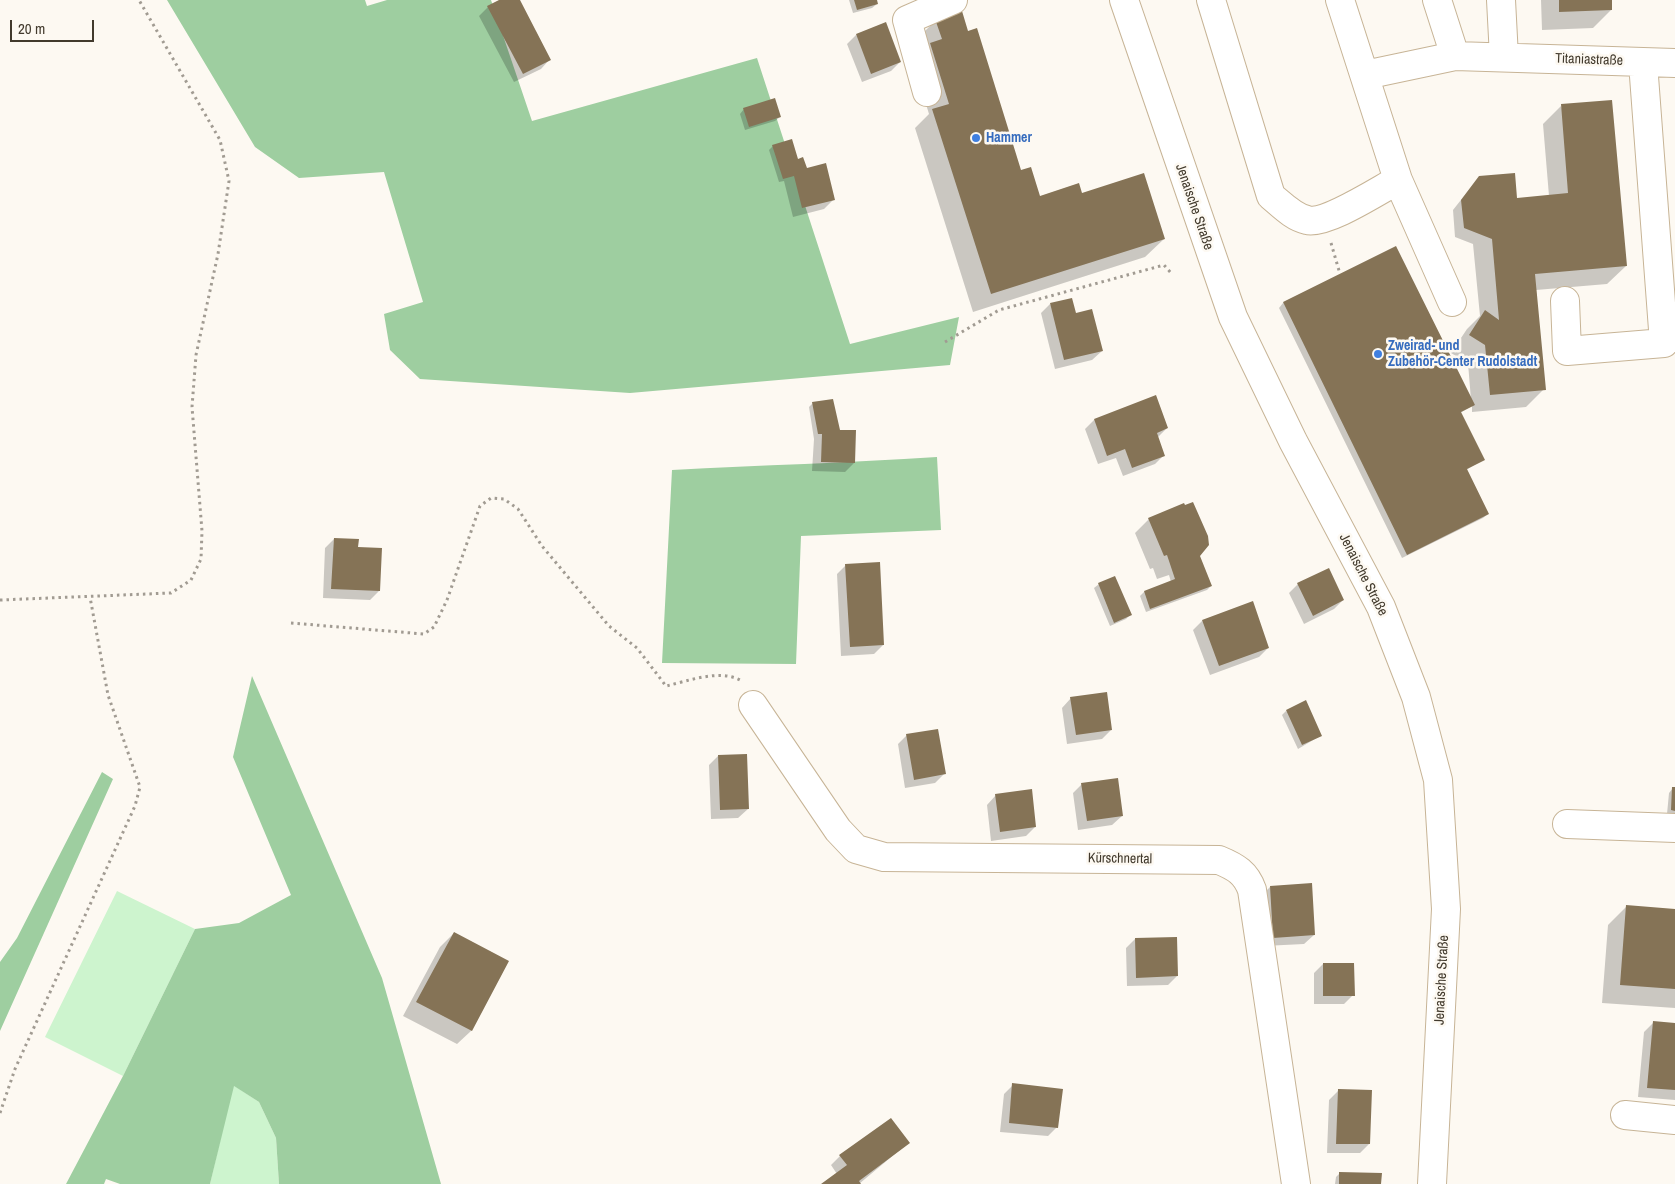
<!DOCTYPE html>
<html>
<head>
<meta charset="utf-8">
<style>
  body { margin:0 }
  #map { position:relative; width:1675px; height:1184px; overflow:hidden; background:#fdf9f2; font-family:"Archivo Narrow",sans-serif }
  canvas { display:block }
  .scale { position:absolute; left:10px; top:20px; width:84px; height:22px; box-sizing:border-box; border:2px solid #423a2d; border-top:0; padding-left:6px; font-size:15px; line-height:18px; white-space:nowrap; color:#423a2d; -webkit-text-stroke:4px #fdf9f2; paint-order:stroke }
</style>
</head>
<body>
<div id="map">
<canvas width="1675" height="1184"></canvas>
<div class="scale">20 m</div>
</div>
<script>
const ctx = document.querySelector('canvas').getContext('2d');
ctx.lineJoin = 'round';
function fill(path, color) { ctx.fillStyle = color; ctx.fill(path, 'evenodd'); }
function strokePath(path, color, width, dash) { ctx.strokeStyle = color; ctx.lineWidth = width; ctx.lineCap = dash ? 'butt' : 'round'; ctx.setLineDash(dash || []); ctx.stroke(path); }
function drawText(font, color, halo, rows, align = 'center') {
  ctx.font = font + ' "Archivo Narrow",sans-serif'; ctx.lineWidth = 5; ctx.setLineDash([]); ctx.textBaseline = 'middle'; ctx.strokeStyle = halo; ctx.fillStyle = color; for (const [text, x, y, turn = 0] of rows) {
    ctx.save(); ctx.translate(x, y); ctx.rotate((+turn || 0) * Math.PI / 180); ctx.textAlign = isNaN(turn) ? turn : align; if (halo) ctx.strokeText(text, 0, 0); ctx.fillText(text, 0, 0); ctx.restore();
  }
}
fill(new Path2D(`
  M117 891 195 929 123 1076 45 1037Z
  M233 1085 259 1102 276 1138 279 1184H210Z`), '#cdf4ce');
fill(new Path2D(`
  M167 0H365L367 6 387 0H491L532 121 757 58 850 344 959 317 950 365 630 393 420 379 390 350 384 314 423 302 384 172 299 178 255 147Z
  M937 457 941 530 801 536 796 664 662 663 672 470C760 465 849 463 937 457Z
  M252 676 382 978 441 1184H279L276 1138 259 1102 234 1086 210 1184H120L106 1179 104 1184H66L123 1076 195 929 239 923 291 895 233 757Z
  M102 772 113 779 0 1031V962L17 938Z`), '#9ecea0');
fill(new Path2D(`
  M502 0H519L550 59 541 69 514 82 479 16 488 7Z
  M849 0H876L877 4 872 8 853 13Z
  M1541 0H1611V10L1593 28 1542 30Z
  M936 20 1021 172 1040 198 1082 194 1164 239 1145 257 973 312 915 128 929 114 913 62 918 38Z
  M856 35 900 62 891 71 862 82 847 44Z
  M1561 106 1626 266 1607 284 1536 290 1544 389 1526 407 1472 412V406L1460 413 1483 460 1466 470 1488 514 1483 518 1402 558 1279 308 1283 303 1396 247 1471 400 1468 363 1451 353 1467 329 1480 316 1473 244 1455 237 1453 210 1479 177 1513 200 1549 196 1543 124Z
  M744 109 780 117 775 121 745 130 740 114Z
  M773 146 797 161 833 200 824 209 793 217 784 181 779 182 769 150Z
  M1050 304 1102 351 1092 360 1055 369 1041 313Z
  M813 403 839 431 854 463 845 472 812 471 814 439 809 407Z
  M1094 420 1167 428 1157 438 1164 455 1155 464 1123 476 1116 458 1098 464 1085 429Z
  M1185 506 1199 556 1211 586 1207 590 1146 612 1140 596 1144 592 1171 582 1169 575 1157 579 1153 568 1150 569 1135 533 1149 519Z
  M334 539 357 548 379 591 370 600 323 598 325 548Z
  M846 565 883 645 874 654 841 656 837 574Z
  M1099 584 1130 615 1126 619 1110 626 1094 588Z
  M1298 584 1343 600 1334 609 1304 624 1289 593Z
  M1202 621 1268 648 1259 657 1210 675 1193 630Z
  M1071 698 1111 730 1102 739 1067 744 1062 708Z
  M1286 711 1320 736 1298 749 1282 715Z
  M907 735 944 774 935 783 905 788 898 744Z
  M718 756 748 809 738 818 711 819 709 765Z
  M1082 784 1122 816 1112 825 1078 830 1073 793Z
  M1673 788 1675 789V815L1667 814 1669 793Z
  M996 795 1035 827 1026 836 991 841 987 805Z
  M1270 887 1314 935 1304 944 1264 946 1261 896Z
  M1626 907 1675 910V1008L1602 1003 1608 925Z
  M454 933 508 962 471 1031 457 1044 403 1016 440 947Z
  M1135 939 1177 976 1168 985 1127 986 1126 948Z
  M1323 964 1353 995 1344 1004H1314V973Z
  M1654 1022 1675 1024V1100L1638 1097 1644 1032Z
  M1013 1085 1057 1127 1048 1136 1000 1132 1004 1094Z
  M1338 1091 1369 1144 1360 1153H1327L1329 1100Z
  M908 1143 859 1184H823L837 1174 831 1165 840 1156Z
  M1340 1173 1380 1184H1335L1336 1177Z`), '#0003');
fill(new Path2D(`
  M499 0H520L551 60 523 74 487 6Z
  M854 0H877L878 4 857 10Z
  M1559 0H1612V10L1559 12Z
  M962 11 968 31 977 28 1021 170 1031 167 1040 196 1079 183 1082 193 1144 173 1165 239 991 294 932 109 949 104 930 43 942 39 935 19Z
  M886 22 901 62 871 74 856 34Z
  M775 98 781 117 749 127 743 108Z
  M1612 100 1627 266 1535 274 1546 390 1490 395 1485 345 1469 335 1485 310 1499 320 1492 239 1464 228 1461 200 1479 176 1515 173 1517 198 1568 193 1561 104Z
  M792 139 798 159 803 157 807 168 826 163 835 200 802 208 794 176 783 179 772 145Z
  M1396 246 1475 405 1461 412 1485 460 1467 469 1489 514 1407 555 1283 302Z
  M1072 298 1076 313 1092 309 1103 351 1064 360 1050 303Z
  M1156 395 1168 428 1157 433 1165 456 1132 468 1125 449 1107 456 1094 419Z
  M833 399 840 430H856L855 463 821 462 822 434H818L812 402Z
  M1193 502 1208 536 1209 545 1200 556 1212 586 1150 609 1144 591 1175 579 1167 555 1164 556 1148 518 1184 503 1185 505Z
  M334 538 359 539 358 547 382 548 380 591 331 589Z
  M880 562 884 645 850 647 845 564Z
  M1329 568 1344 600 1313 616 1297 583Z
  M1115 576 1132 615 1114 623 1098 583Z
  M1253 601 1269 648 1219 666 1202 620Z
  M1107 692 1112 730 1076 735 1070 697Z
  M1306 700 1322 736 1302 745 1286 710Z
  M938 729 946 774 914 780 906 734Z
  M747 754 749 809 720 810 718 755Z
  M1118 778 1123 816 1087 821 1081 783Z
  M1672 787H1675V811L1671 810Z
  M1032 789 1036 827 1000 832 995 794Z
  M1312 883 1315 935 1273 938 1270 886Z
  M1626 905 1675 909V989L1620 985Z
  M454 932 509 961 472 1031 416 1002Z
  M1177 937 1178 976 1136 978 1135 938Z
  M1323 963H1354L1355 996H1323Z
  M1653 1021 1675 1023V1090L1647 1088Z
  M1012 1083 1063 1089 1058 1128 1009 1123Z
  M1338 1089 1372 1090 1370 1144H1336Z
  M891 1118 910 1143 859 1181 861 1184H821L847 1165 839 1155Z
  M1339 1172 1382 1173 1381 1184H1339Z`), '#857356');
const minor = new Path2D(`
  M1211 0 1271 196C1282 205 1293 217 1307 220 1326 225 1379 190 1398 180L1340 0
  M1437 0 1455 56
  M1501 0 1504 57
  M1365 75 1455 56 1675 63
  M927 92 907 20 953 0
  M1398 180 1452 302
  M1565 301 1567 351 1664 343 1643 63
  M753 705 838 830 856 849 884 857 1219 860C1236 867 1246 873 1252 890L1296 1184
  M1567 824 1675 828
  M1625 1115 1675 1120`);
const major = new Path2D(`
  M1124 0 1233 317 1293 441 1381 607 1416 697 1438 780 1446 909 1432 1184`);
strokePath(minor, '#c7b496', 30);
strokePath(major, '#c7b496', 30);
strokePath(new Path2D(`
  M1331 243 1340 274
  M945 342 999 310 1164 265 1172 274
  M0 600 171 593 191 580 201 559 202 531 192 407 196 355 218 254 229 181 220 140 139 0
  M291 623 424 634 434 627 447 600 480 506 491 498 504 499 518 509 542 546 609 626 637 648 666 686C688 681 719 669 740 680
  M0 1113 15 1069 135 806 140 787 108 695 90 597`), '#a19b92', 3, [2.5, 4]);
strokePath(minor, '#fff', 28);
strokePath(major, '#fff', 28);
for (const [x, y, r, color] of [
  [976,138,5,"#3f7fe0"],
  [1378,354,5,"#3f7fe0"]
]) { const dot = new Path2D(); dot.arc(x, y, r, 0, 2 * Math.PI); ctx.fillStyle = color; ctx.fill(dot); strokePath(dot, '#fdf9f2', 2); }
drawText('14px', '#423a2d', '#fdf9f2', [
  ["Titaniastraße",1589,60,2],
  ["Jenaische Straße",1194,207,71],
  ["Jenaische Straße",1363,575,63],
  ["Kürschnertal",1120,859,1],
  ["Jenaische Straße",1442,980,-87]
]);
drawText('bold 14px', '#366cbe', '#fdf9f2', [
  ["Hammer",986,138],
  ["Zweirad- und",1388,346],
  ["Zubehör-Center Rudolstadt",1388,362]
], 'left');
</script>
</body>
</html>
